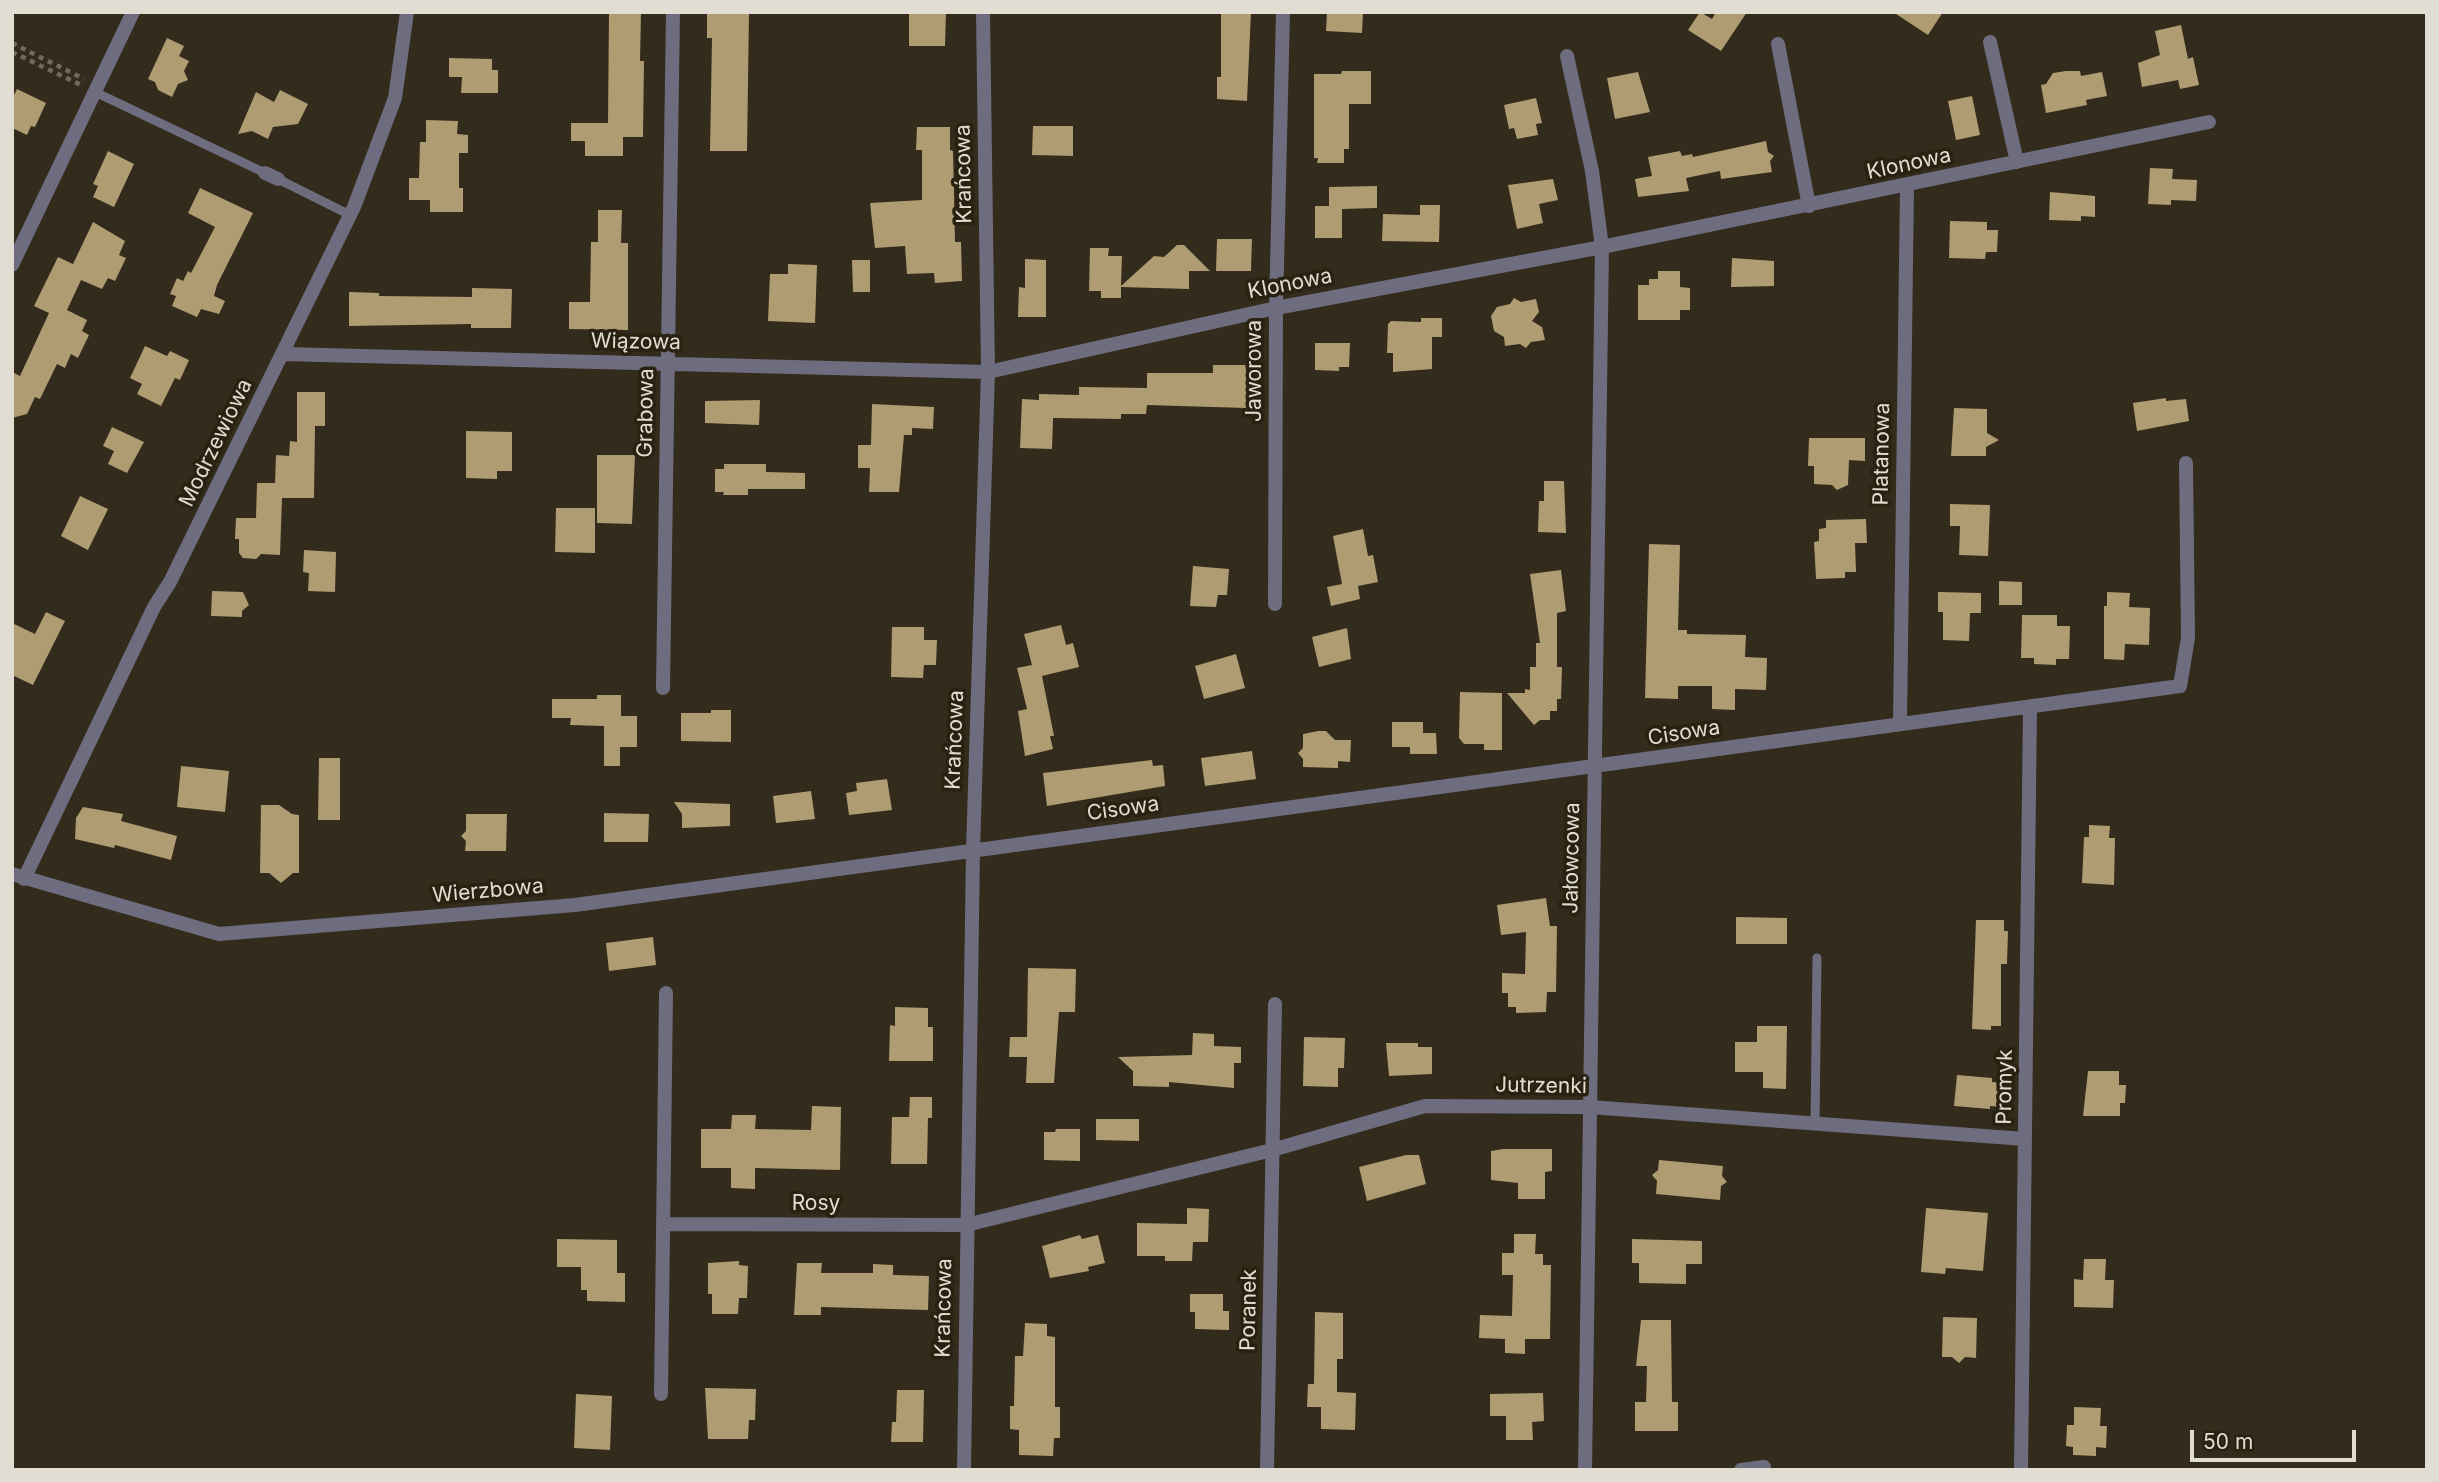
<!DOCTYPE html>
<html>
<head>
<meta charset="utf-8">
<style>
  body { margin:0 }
  #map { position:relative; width:2439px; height:1482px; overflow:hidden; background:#332b1b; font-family:Inter,sans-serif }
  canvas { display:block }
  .frame { position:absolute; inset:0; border:14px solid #e2ddd3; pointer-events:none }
  .scale { position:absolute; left:2190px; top:1430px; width:166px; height:32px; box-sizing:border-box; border:4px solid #e2ddd3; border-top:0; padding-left:9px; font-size:21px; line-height:24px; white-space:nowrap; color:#e2ddd3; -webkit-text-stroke:5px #292211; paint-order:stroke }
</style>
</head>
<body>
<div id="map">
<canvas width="2439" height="1482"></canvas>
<div class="frame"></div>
<div class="scale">50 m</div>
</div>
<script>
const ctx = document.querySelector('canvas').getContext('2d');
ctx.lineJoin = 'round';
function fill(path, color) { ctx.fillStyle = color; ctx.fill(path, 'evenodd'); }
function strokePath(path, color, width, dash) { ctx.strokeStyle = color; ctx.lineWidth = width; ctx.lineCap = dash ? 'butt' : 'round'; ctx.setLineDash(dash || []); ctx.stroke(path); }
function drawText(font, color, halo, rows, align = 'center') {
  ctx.font = font + ' Inter,sans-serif'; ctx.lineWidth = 7; ctx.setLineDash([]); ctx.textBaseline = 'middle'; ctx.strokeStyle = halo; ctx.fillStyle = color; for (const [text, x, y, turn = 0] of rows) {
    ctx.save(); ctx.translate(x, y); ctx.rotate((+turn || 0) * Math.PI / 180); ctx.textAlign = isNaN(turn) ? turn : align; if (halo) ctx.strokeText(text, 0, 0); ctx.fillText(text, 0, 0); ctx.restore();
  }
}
fill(new Path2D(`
  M609 12H641L640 61H644L643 137H623V156H585V141H571V123H608Z
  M707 12H749L747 151H710L712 38H707Z
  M909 12H946L945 46H909Z
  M1221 12H1251L1247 101 1217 99V77H1221Z
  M1327 12H1363L1362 33 1326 31Z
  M1700 12 1712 19 1716 12H1747L1721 51 1688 30Z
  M1893 12H1943L1928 35Z
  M2181 25 2188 59 2193 57 2199 85 2180 89 2178 80 2142 87 2138 63 2160 55 2155 31Z
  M167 38 184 46 179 56 189 61 184 71 188 80 178 84 172 97 158 90 155 82 148 79Z
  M449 58 492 59V70H498V93H461L462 77H449Z
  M1342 71H1371V104H1349V149H1344V163H1317L1318 158H1314V74H1341Z
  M2066 71H2080L2081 76 2102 72 2107 96 2086 100 2087 105 2046 113 2041 85 2046 84 2053 73Z
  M1638 72 1650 112 1615 119 1607 78Z
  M17 89 46 103 35 127 31 126 27 135 12 128V99Z
  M280 90 308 104 298 124 273 127 268 139 252 131 238 134 256 92 274 102Z
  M1972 96 1980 135 1956 140 1948 101Z
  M1536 98 1542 123 1536 124 1538 135 1517 139 1514 128 1509 129 1504 105Z
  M426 120 458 121 457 134 468 135V153H459V188H463V212H430V200H409V178H419L420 142H426Z
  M1033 126H1073V156L1032 155Z
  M917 127H950V150L953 151 955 242H961L962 281 935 283 934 273 907 274 905 246 875 248 870 203 922 200V150H916Z
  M1766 141 1768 152 1774 156 1770 161 1772 172 1721 179 1720 171 1686 178 1689 191 1638 197 1635 179 1652 176 1648 157 1680 151 1682 156 1692 154 1693 157Z
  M108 151 134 164 114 207 93 197 98 186 93 184Z
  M2150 168 2173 169 2172 179 2197 180 2196 201 2171 200V205L2148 204Z
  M1553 179 1558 200 1539 204 1543 223 1517 229 1508 185Z
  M1377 186V208L1342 209V238H1315V206H1329V187Z
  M200 188 253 213 217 285 214 296 225 301 219 314 201 309 197 317 172 306 176 296 170 294 177 278 183 281 188 271 191 273 215 227 188 213Z
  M2050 192 2095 196V217L2081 216V221L2049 220Z
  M1420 205H1440L1439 242 1382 241 1383 214 1420 215Z
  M598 210H622L621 243H628V330L569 329V302H590L591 242H598Z
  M1950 221 1987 222V230H1998L1997 252H1986L1985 259 1949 258Z
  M93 222 125 241 119 255 126 258 115 281 108 278 102 289 81 280 67 310 87 320 82 331 89 335 78 358 71 354 65 368 57 364 40 399 35 397 27 414 12 418V372L20 376 49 313 34 306 58 257 73 264Z
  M1217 239H1252L1251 271H1216Z
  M1177 245H1184L1210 271H1189V289L1121 287V298H1101V291H1089L1090 248H1109L1108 256H1122L1121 286 1154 256 1164 257Z
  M1732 258 1774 261V286L1731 287Z
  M1025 259 1046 260V317H1018L1019 287 1025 288Z
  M852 260H870V292H853Z
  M788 264 817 265 815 323 768 321 770 274H788Z
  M1658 271H1680V287L1690 288V310H1680V320H1638V285H1649V279H1658Z
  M472 288 512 289 511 328H471V324L349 326V292L379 293V296L472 297Z
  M1514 298 1521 302 1536 299 1539 312 1532 321 1542 327 1545 340 1531 342 1526 348 1520 344 1505 346 1504 337 1494 331 1491 316 1497 307 1510 304Z
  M1421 318H1442V337H1432V369L1393 372V353H1387L1388 324 1391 321 1421 322Z
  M1315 343H1350L1349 367H1339V371L1315 370Z
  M145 346 167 356 170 351 189 360 180 380 175 378 161 406 137 394 142 384 130 378Z
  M1213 365H1246V408L1147 405 1146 414H1121V419L1053 418 1052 449 1020 448 1022 399 1039 400V394L1079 395V387L1147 388V373H1213Z
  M297 392H325V426H315L314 498H282L280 555 261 554 256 559 243 558 239 553V539H235L236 518H256L257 483H275L276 455 289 456 290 441 297 442Z
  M2166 398V401L2186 399 2189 421 2137 431 2133 403Z
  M760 400 759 425 705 423V401Z
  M872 404 934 407 933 429 912 428V435H904L899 492H869L870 468H858V445H871Z
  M1954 408 1987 409V433L1999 440 1986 447V456H1951Z
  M112 427 144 442 127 473 108 464 114 451 103 446Z
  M466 431 512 432V471H497V479L466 478Z
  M1809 438H1865V461L1849 460 1848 485 1837 490 1832 485 1814 484V466H1808Z
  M597 455H635L632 524 597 523Z
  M724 464H766V472L805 473V489H748V495H723L724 492H715V469H724Z
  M1544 481H1564L1566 533 1538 532 1539 501H1544Z
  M80 496 108 509 88 550 61 536Z
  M1950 504 1990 505 1988 556 1959 555 1960 526H1950Z
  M556 508H595V553L555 552Z
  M1866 519 1867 543H1855L1856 572H1845V578L1816 579 1814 542 1819 541V529L1826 528V520Z
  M1363 529 1368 556 1373 555 1378 582 1358 586 1360 599 1331 606 1327 587 1342 584 1333 536Z
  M1649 544 1680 545 1678 630H1687V634L1746 635 1745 657 1767 658 1766 690 1735 689V710L1712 709V686H1678V699L1645 698Z
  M304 550 336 552 335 592 308 591 309 573 303 572Z
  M1193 566 1229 569 1227 595H1218L1216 607 1190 606Z
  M1561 570 1566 611 1557 613V667H1562L1561 699H1557V711H1550V720H1540L1534 725 1507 693H1525V689L1530 690V667H1536V643H1540L1530 574Z
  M1999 581 2022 582V605H1999Z
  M212 591 243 592 249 605 242 611V617L211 616Z
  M1938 592 1981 593V613H1970L1969 641 1943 640V612H1938Z
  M2107 592 2130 593 2129 607 2150 608 2149 645 2125 644 2124 660 2104 659V606H2107Z
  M46 612 65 621 33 685 12 675V623L35 634Z
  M2022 615H2057V626H2070L2069 659H2056V665L2034 664V658H2021Z
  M1061 625 1066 645 1073 643 1079 667 1042 676 1054 736H1050L1053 749 1025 756 1018 711 1027 709 1017 668 1032 665 1024 634Z
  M892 627H924V640H937L936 665H924L923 678 891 677Z
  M1347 628 1351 659 1319 667 1312 637Z
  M1236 654 1245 688 1204 699 1195 666Z
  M1460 692 1502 693V750H1484V744H1464L1459 738Z
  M597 695H621V716H637V747H620V766H604V726L570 725 571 718H552V699H597Z
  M711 710H731V742L681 741V713H711Z
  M1392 722H1423V733H1436L1437 754H1410V747H1392Z
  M1318 731H1326L1335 740H1351L1350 762 1338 761V768L1303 767V759L1298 753 1303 748V734Z
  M1252 751 1256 779 1205 786 1201 758Z
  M319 758H340V820H318Z
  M1152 760 1153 766 1163 765 1165 786 1047 806 1043 773Z
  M181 766 229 771 225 812 177 807Z
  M887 779 892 810 849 815 846 793 857 791 856 783Z
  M811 791 815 819 776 823 773 796Z
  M674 802 730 804V826L682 828V814Z
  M261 805H279L292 814 299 815V873H293L281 883 269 873H260Z
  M83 807 123 814 121 821 177 836 171 860 115 845 114 848 75 839 76 818Z
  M604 813 649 814 648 842H604Z
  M466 814H507L506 851H465L466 841 461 836 466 831Z
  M2089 825 2110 826 2109 838H2115L2114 885 2082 883 2084 837H2089Z
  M1546 898 1550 926H1557L1556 992H1547L1546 1012 1516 1013V1007H1508V993H1502V973L1525 974 1526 932 1501 935 1497 905Z
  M1736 917 1787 918V944H1736Z
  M1976 920H2004V931H2008L2007 964H2001V1026H1991V1030L1972 1029Z
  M653 937 656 965 609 971 606 943Z
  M1028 968 1076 969 1075 1012H1059L1054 1083H1026L1027 1057H1009L1010 1037H1027Z
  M895 1007 928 1008V1027H933V1061H889L890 1025 895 1026Z
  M1757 1026H1787L1786 1089 1763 1088V1072H1735V1042H1757Z
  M1193 1033 1214 1034V1046L1241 1047V1063H1234V1088L1169 1082V1087L1133 1086V1071L1118 1057 1192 1055Z
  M1304 1037 1345 1038 1344 1068H1338V1087L1303 1086Z
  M1386 1043H1418V1047H1432V1074L1389 1076Z
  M2088 1071H2119V1085H2126L2125 1103H2120V1116H2083Z
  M1957 1075 1992 1078V1082L2004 1083 2002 1107 1990 1106V1109L1954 1106Z
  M910 1097H932V1118H928L927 1164H891L892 1117H909Z
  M812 1106 841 1107 840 1170 755 1168V1189L731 1188V1168H701V1129H731L732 1115H756L755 1129 811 1130Z
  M1096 1119H1139V1141L1096 1140Z
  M1056 1129H1080V1161L1044 1160V1132H1055Z
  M1503 1149H1552V1171L1545 1172V1199H1518V1183L1491 1180V1151Z
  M1406 1155H1419L1426 1184 1367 1201 1359 1167Z
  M1659 1160 1723 1166 1722 1176 1727 1182 1721 1186 1720 1200 1656 1194 1657 1181 1652 1175 1658 1170Z
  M1187 1208 1209 1209 1208 1242H1193L1192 1261H1165V1256H1137V1223L1187 1224Z
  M1926 1208 1988 1213 1983 1271 1946 1268 1945 1274 1921 1272Z
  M1514 1234H1536L1535 1254H1543V1265H1551L1550 1339H1525V1354L1505 1353V1339L1479 1338 1480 1315 1512 1316 1513 1275H1502V1253H1514Z
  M1080 1235 1082 1239 1098 1235 1105 1263 1088 1267 1089 1271 1050 1278 1042 1246Z
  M557 1239 617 1240V1273H625V1302L587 1301V1290H581V1267H557Z
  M1632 1239 1702 1241V1264H1686V1284L1639 1283V1263H1632Z
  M2084 1259H2106L2105 1280H2114L2113 1308 2074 1307V1279L2083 1280Z
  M739 1261V1265L748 1266 747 1298H739L738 1314H712V1294H708V1263Z
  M797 1263H822L821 1273H873V1264L893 1265V1275L929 1276 928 1310 821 1307V1315H794Z
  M1190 1294H1223V1311H1229V1330L1195 1329V1312H1190Z
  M1315 1312 1343 1313V1359H1337V1392L1356 1393 1355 1430 1321 1429V1407H1307L1308 1384H1314Z
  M1943 1317 1977 1318 1976 1358 1965 1357 1959 1363 1952 1357H1942Z
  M1641 1320H1671L1672 1402H1678V1431H1635V1402H1646L1647 1366H1636Z
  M1025 1323 1047 1324V1336L1055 1337V1407H1060V1438H1054L1053 1456 1019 1455V1430L1010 1429V1406H1014L1015 1356H1023Z
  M705 1388 756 1389 755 1420H749L748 1439H708Z
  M897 1390H924L923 1442H891L892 1422H896Z
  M1543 1393 1544 1421 1532 1422 1533 1440H1506V1416H1490V1394Z
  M576 1394 612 1396 610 1450 574 1448Z
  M2074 1407 2101 1408 2100 1426H2107L2106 1448 2096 1447V1456L2073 1455V1447L2066 1446 2067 1425H2074Z`), '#af9c73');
strokePath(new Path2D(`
  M12 43 84 79
  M12 52 81 85`), '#726b5d', 4.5, [5, 5]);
strokePath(new Path2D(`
  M95 92 265 173
  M278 179 350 215
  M1815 1124 1817 958`), '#6e6d7f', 9);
strokePath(new Path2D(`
  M1990 42 2017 162
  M1778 44 1809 206
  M1567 56 1592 171 1602 247 1585 1470
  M265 173 278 179
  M12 265 133 12
  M283 354 988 372 1276 308 1602 247 2209 122
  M1275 604 1276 308 1283 12
  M663 688 673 12
  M1900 722 1907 186
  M12 874 219 934 575 905 2180 686 2188 638 2186 463
  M24 879 154 607 170 582 354 207 395 98 407 12
  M664 1224 966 1225 1272 1150 1425 1106 1590 1107 2025 1139
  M661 1394 666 993
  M964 1470 973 850 988 372 983 12
  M1267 1470 1275 1004
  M1741 1470 1764 1467
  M2021 1470 2030 706`), '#6e6d7f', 14);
drawText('21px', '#e2ddd3', '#292211', [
  ["Klonowa",1909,164,-12],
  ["Krańcowa",964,174,-91],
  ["Klonowa",1290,284,-11],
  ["Wiązowa",636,342,1],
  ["Jaworowa",1255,371,-90],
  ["Grabowa",646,413,-89],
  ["Modrzewiowa",216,443,-64],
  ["Platanowa",1882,454,-89],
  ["Cisowa",1684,733,-9],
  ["Krańcowa",955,740,-88],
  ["Cisowa",1123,809,-8],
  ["Jałowcowa",1572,858,-89],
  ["Wierzbowa",488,891,-5],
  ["Jutrzenki",1541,1086,1],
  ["Promyk",2005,1087,-89],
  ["Rosy",816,1204],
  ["Krańcowa",944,1308,-89],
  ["Poranek",1249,1310,-89]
]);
</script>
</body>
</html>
